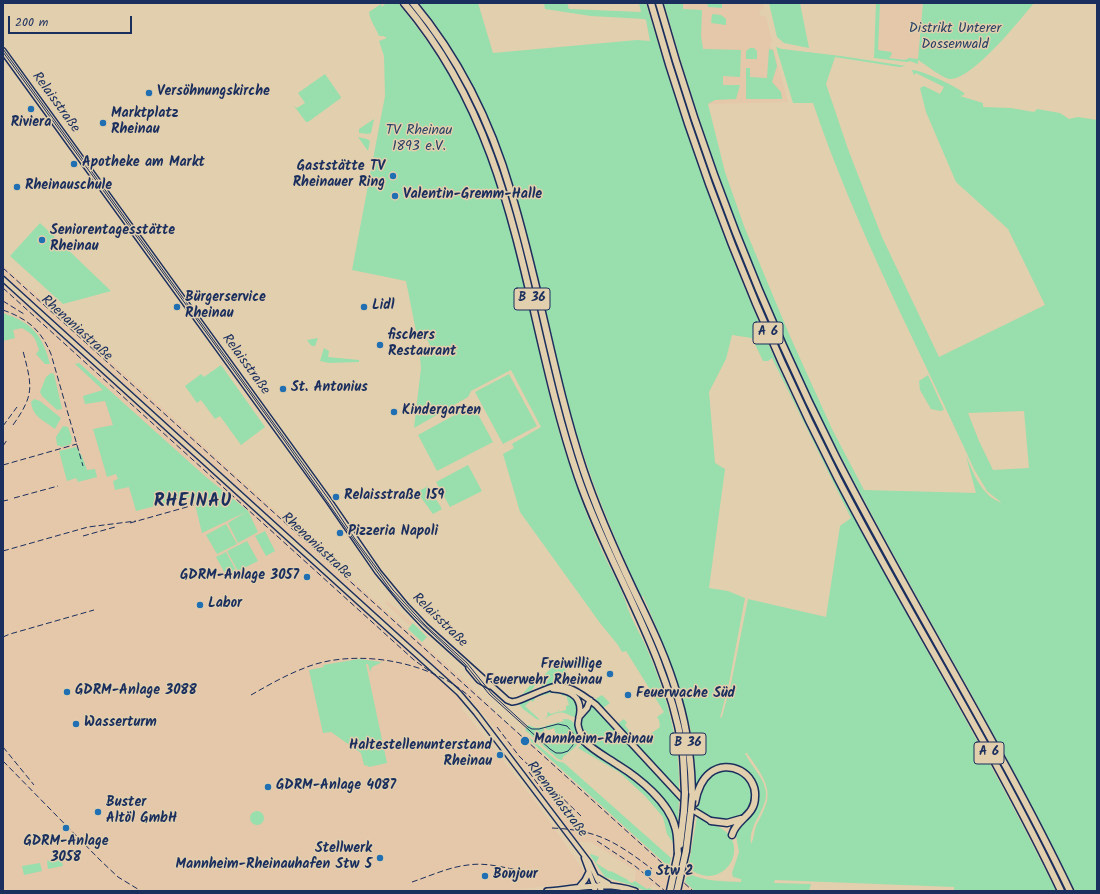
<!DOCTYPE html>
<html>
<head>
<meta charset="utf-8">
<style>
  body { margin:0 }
  #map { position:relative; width:1100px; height:894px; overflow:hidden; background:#e2cfad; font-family:Kalam,sans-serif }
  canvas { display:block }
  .frame { position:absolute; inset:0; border:4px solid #1b2f5e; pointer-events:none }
  .scale { position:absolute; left:8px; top:16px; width:124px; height:18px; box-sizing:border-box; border:2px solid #1b2f5e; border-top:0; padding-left:5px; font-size:12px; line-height:14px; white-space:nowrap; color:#1b2f5e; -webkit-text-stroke:3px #e2cfad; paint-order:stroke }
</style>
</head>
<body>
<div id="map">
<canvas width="1100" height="894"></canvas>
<div class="frame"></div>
<div class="scale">200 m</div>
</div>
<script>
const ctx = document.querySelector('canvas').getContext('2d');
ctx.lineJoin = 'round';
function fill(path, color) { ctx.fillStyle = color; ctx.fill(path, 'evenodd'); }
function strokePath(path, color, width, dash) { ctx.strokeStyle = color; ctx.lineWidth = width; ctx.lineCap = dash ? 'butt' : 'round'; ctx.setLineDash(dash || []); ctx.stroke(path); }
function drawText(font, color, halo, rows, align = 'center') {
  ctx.font = font + ' Kalam,sans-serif'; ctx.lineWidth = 3; ctx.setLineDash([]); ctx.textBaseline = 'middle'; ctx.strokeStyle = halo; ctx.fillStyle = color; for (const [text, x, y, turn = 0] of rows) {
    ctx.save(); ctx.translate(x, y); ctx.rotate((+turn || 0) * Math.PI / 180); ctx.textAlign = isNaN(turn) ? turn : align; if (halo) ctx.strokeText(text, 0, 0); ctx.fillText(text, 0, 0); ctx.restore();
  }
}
fill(new Path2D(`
  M676 3H763L764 9 760 10 759 15 766 17 772 41 770 44 771 48 774 50 788 102 708 104Z
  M880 3H923L918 60 909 58 905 60 877 56Z
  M3 265 29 289H31L45 304 145 392 243 482 252 489 253 491 285 519 287 522 304 537 325 557H326L475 690V692L491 706 490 707 587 794 588 793 598 801 695 891H662L653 884 648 890 635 881 636 871 621 861 591 842H578L487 718 466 695 320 562 321 561 313 553 311 554 274 520 43 311V310L34 301 32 302 3 276Z
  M3 284 263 518 282 538 316 566 463 701 462 709 538 805 583 870 582 878 576 883 504 891H3Z
  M387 601 413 623 410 626 385 603Z`), '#e5c7a9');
fill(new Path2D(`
  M386 3H398C425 36 449 71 468 110 523 225 531 354 572 473 581 500 591 527 603 553 611 570 622 589 627 606 632 621 641 635 647 649 666 694 681 743 679 793L617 724 624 719 627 723 625 725 638 743 660 727 659 720 657 717 664 712 626 651 622 652 618 645 600 623 520 512 503 454 514 448 512 444 541 427 511 370 471 391 468 397 414 428 421 368 420 357 432 350 425 335 417 336 406 281 352 270 385 96 384 56 379 41 387 38 383 36H379C376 28 370 21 369 12L381 4 382 7Z
  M408 3H410C486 97 513 198 539 313H538C522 243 505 173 474 107 457 70 433 35 408 3Z
  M419 3H478L493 53 637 40 650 41 646 20 644 19 591 16 545 9 544 3H567L569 9 641 12 639 3H646C691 158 747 309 820 453 895 601 983 742 1056 891H954V887L775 880 774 883 811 884 809 891H695L685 882 688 873C705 882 722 881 741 882V879L733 877 732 873 739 852 735 830C743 822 754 815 757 804 764 782 739 754 717 766 709 770 702 780 696 785 695 766 694 746 690 727 680 682 661 637 643 596H641C613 535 589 478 571 414 532 269 518 124 419 3ZM732 335 752 338 763 361H768L772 358 851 518 840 526 826 617 748 599 731 684 722 717 720 718 729 683 745 598 728 591 709 588 725 469 715 463 709 392 726 359ZM745 753H747C756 767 771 783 767 801 765 809 760 818 756 826 754 832 754 839 751 844 748 822 771 807 765 788 762 775 750 765 745 753Z
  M654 3H656L693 122 728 220 758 295 807 407H806C744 277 694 142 654 3Z
  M664 3H683V9L702 10 701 36 703 49 741 50 740 77 723 76V85H740L736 99 715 100 708 104 725 172 744 226 789 334 832 429 864 490 976 493 966 456C974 475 982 496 1002 503L987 491 974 469C919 348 856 230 813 103H793L776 47 782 49 841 56 906 66 899 67 835 57 826 84 848 149 882 237 939 357 1045 305 1008 229 956 182 926 112 920 88 924 86 940 94 944 87 916 73 914 75 912 70C919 69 958 87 964 93V95L960 96 983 103V107L1011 108 1034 112 1037 109 1060 113 1069 119 1078 117 1097 120V891H1075C1001 737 910 592 832 439 762 300 706 153 664 3ZM1024 411 1029 468 993 470 979 441 968 413Z
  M707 3H722V8L708 7Z
  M769 3H800L809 48 784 43 777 37Z
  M876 3H880L878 50 891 52 892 54 889 58 905 60 909 58 918 59 923 3H1034C1020 20 972 80 950 79 942 78 925 64 918 60V64L910 61 907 62 874 58Z
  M713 14 721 15 726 19V25L711 23 712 15Z
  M750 48H754L757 51V59H746V51Z
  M769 49 773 50 777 66 772 82 781 92 782 99H746V68H750V77L767 78Z
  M325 74 341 97V98L308 122H306L294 106 297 108 305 103 298 93Z
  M374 119 371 133 368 134 359 133V129Z
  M358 137 367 139 370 141 368 151Z
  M40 223 111 291 63 304 10 256Z
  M3 313C32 323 42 334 50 364H45L36 354 39 350C35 337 34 335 22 328L13 330 15 338 3 341Z
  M318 338 315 346C311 347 309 343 307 340Z
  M546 346H547C558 392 569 438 585 483 599 524 618 564 637 603L635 604C617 564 598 525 583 484 567 439 555 392 546 346Z
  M324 348 329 351 328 357 359 360V362L329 363 320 361Z
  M79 363 206 477 248 511 258 532 238 543 228 523 246 512 202 533 193 496 136 511 129 487 115 490 113 481 118 479 116 474 107 477 93 429 113 425 105 401 85 404 83 396 103 390 75 364Z
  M221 365 265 427 241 445 220 416 215 419 201 400 197 403 185 386 201 374 204 377Z
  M51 373 54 374 62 409 57 410 42 396 40 392 46 377Z
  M509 374 537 426 503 444 475 392Z
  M928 375 944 410 940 411 931 409 920 390 919 381Z
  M34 399 40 401 61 418 55 429C44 420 33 418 31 402Z
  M473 405 493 442 437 471 418 435Z
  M63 426 68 427 72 438 71 444 62 447 57 445 56 437Z
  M823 437 992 746 1027 811 1067 891H1064L996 758 902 590 823 443 822 438Z
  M76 447 82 456 87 470 95 469 97 477 78 482 76 478 67 481 59 451Z
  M468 465 482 491 450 507 436 482Z
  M428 486 442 509 433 514 417 492Z
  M226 524 237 544 217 554 206 535Z
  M265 531 275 551 266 556 255 536Z
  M247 541 258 561 238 571 227 551Z
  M226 552 237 572 227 577 216 557Z
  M638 606C663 659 686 714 688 773 689 781 690 789 689 797L687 795 676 709 663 667 637 607Z
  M413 623 427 637 422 642 408 629Z
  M359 659 382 662 372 667 370 672 368 664H366L387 763 369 767 368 766 364 765 361 753 331 732 323 733 309 670 324 667 323 665Z
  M560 662 575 684 572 686 553 684 542 687C538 676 552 668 560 662Z
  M537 677C534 690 534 689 522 695Z
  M554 690C571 695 580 696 576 717 571 717 569 714 564 713 558 711 548 716 544 720L548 715 547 713 549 712 550 714 558 712V709L559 712 566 710V706L569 705 566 695 563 696 560 693 556 694 555 692 540 696 541 694 546 693V691Z
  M602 695 610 703 603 708 595 700 597 698Z
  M533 697 535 699 533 702 529 699 530 701 525 706 539 719 538 720 523 709 519 704 520 702Z
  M591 705 603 716 679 800 678 823C676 820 674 814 671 810 660 792 644 778 627 766 613 757 597 752 585 740L586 737C576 725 583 715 591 705Z
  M563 719C574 718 575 725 578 733 579 736 581 738 579 742 576 748 568 752 563 757L562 760 558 759 525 730 528 725 536 728 543 727 546 736 542 741 544 742 550 736 556 734 554 728 549 730 546 729 545 726 564 721Z
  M529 737 557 761 564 763 671 858 669 867 527 738Z
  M583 743C610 761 666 796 674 829 675 833 674 839 674 844L667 834 663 817 645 796 619 772 578 748Z
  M724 770C765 770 762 829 714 819 708 818 702 813 697 811 699 792 704 776 724 770Z
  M250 818a7 7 0 1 1 14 0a7 7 0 1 1-14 0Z
  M697 817C707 822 722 826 729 835 742 852 729 875 709 876 701 876 695 872 688 869Z
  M591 854 599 857 596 863 610 872 611 871 628 880V881L632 883 635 881 647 889 649 888 654 891H646L631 885 605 877 590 855Z
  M61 858 63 866 48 869 47 861Z
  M40 863 42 871 24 875 22 866Z`), '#98dfad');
const minor = new Path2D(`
  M3 279 459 693 476 713 589 862 598 881
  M584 858 594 885`);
const major = new Path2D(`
  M3 51 329 501 378 572 406 606 425 626 507 700 512 702 517 701C528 697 538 692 549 688 566 681 583 695 596 705L693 810 711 821
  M469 668 479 680 490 686
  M553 689C567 690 580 694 580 710 580 715 578 720 578 725 579 731 582 735 583 740
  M579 717 587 708 590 700
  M598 878 608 884
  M594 885 595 891
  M600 885 601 891
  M580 886 585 880 589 872
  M547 891C577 889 605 880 635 891`);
const highway = new Path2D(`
  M404 3C522 142 522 313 578 477 609 568 666 650 682 746 684 761 684 777 685 793
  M413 3C459 58 491 123 511 192 539 283 553 378 583 469 597 511 615 551 634 591 651 626 668 661 678 698 688 732 692 765 692 800
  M651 3C697 168 760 327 838 479 910 618 994 750 1061 891
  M659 3C703 160 763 312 836 457 911 604 999 743 1070 891
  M583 740C594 751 606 757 618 765 639 778 669 802 675 827 678 835 677 845 678 854
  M695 803C697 792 701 780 710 773 729 758 757 774 755 797 755 816 736 819 732 835
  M711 821 727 823 741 819
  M680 845 684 811
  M686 851 691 810`);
strokePath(minor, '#1b2f5e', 7);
strokePath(major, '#1b2f5e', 8);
strokePath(highway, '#1b2f5e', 9);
strokePath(minor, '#e2cfad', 4);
strokePath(major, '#e2cfad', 5);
strokePath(highway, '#e2cfad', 6);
strokePath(new Path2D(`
  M3 49 330 501 355 539 393 590 425 625 467 663 492 694 528 727 532 729H539L558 724 567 726 573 733 574 738 573 745 568 751 562 753H556L550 749 489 694 465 664 415 617 391 591 354 540 284 440 3 52`), '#1b2f5e', 1);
strokePath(new Path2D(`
  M3 268 693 891
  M3 288 414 660 435 675
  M3 301 24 314
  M3 310C28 319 41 330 51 354L83 466
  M13 425C35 394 32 386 23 351
  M3 426 17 407
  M3 446 7 440
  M3 465 77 444
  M14 498 58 486
  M3 501 8 500
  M130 523 194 505
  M83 536 115 527
  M3 551 88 527 136 521
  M3 637 10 634 94 610
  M251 695C267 686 284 676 302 669 352 647 431 660 471 698
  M497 727 519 756 581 816
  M3 747 34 785
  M3 761 100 860 118 877 141 891
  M529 772 543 791
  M552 828C598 830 616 842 652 869
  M597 841 635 866 665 891
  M412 882C430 876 449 867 468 865 486 862 505 868 523 871`), '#1b2f5e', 1, [6, 3]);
const highwayBridge = new Path2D(`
  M691 810 692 800
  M684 811 685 793
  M670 891 678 854
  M677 891 686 851`);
strokePath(highwayBridge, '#1b2f5e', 9, []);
strokePath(highwayBridge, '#e2cfad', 6);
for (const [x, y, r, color] of [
  [149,93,4,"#1f6fb2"],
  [31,109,4,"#1f6fb2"],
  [103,123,4,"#1f6fb2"],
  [74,164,4,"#1f6fb2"],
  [393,176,4,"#1f6fb2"],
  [17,187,4,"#1f6fb2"],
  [395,196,4,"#1f6fb2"],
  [42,240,4,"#1f6fb2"],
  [177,307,4,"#1f6fb2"],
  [364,307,4,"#1f6fb2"],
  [380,345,4,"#1f6fb2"],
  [283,389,4,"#1f6fb2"],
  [394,412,4,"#1f6fb2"],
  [336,497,4,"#1f6fb2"],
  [340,533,4,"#1f6fb2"],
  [307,577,4,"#1f6fb2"],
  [200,605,4,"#1f6fb2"],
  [610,674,4,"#1f6fb2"],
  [67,692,4,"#1f6fb2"],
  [628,695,4,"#1f6fb2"],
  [76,724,4,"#1f6fb2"],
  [525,741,5,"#1f6fb2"],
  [500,755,4,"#1f6fb2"],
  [268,787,4,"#1f6fb2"],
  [98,812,4,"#1f6fb2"],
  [66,828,4,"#1f6fb2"],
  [380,858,4,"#1f6fb2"],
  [648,873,4,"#1f6fb2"],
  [485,876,4,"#1f6fb2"]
]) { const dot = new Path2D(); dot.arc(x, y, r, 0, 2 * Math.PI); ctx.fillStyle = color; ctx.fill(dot); strokePath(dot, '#e2cfad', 1.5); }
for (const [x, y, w] of [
  [532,299,36],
  [768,333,30],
  [688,744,36],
  [989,753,30]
]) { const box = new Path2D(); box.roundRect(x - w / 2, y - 11, w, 22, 3); ctx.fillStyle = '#e2cfad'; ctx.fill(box); strokePath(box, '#1b2f5e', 1); }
drawText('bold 13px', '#1b2f5e', null, [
  ["B 36",532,299],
  ["A 6",768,333],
  ["B 36",688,744],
  ["A 6",989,753]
]);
drawText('14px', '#284166', '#e2cfad', [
  ["Distrikt Unterer",955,30],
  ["Dossenwald",955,46],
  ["TV Rheinau",419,132],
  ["1893 e.V.",419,148]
]);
drawText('bold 14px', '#1b2f5e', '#e2cfad', [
  ["Versöhnungskirche",157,93],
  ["Marktplatz",111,115],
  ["Rheinau",111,131],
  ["Riviera",31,124,"center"],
  ["Apotheke am Markt",82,164],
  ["Gaststätte TV",385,168,"right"],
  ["Rheinauer Ring",385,184,"right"],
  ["Rheinauschule",25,187],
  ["Valentin-Gremm-Halle",403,196],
  ["Seniorentagesstätte",50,232],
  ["Rheinau",50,248],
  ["Bürgerservice",185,299],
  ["Rheinau",185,315],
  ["Lidl",372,307],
  ["fischers",388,337],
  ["Restaurant",388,353],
  ["St. Antonius",291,389],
  ["Kindergarten",402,412],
  ["Relaisstraße 159",344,497],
  ["Pizzeria Napoli",348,533],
  ["GDRM-Anlage 3057",299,577,"right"],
  ["Labor",208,605],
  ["Freiwillige",602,666,"right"],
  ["Feuerwehr Rheinau",602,682,"right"],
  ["GDRM-Anlage 3088",75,692],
  ["Feuerwache Süd",636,695],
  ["Wasserturm",84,724],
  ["Mannheim-Rheinau",534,741],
  ["Haltestellenunterstand",492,747,"right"],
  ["Rheinau",492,763,"right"],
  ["GDRM-Anlage 4087",276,787],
  ["Buster",106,804],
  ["Altöl GmbH",106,820],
  ["GDRM-Anlage",66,843,"center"],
  ["3058",66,859,"center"],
  ["Stellwerk",372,850,"right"],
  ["Mannheim-Rheinauhafen Stw 5",372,866,"right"],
  ["Stw 2",656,873],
  ["Bonjour",493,876]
], 'left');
drawText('14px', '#1b2f5e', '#e2cfad', [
  ["Relaisstraße",55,103,54],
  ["Rhenaniastraße",76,329,42],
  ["Relaisstraße",245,365,54],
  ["Rhenaniastraße",316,547,43],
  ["Relaisstraße",439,621,44],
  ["Rhenaniastraße",556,800,53]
]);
ctx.letterSpacing = '1px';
drawText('bold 18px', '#1b2f5e', '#e2cfad', [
  ["RHEINAU",193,503]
]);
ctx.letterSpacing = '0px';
</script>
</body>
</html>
